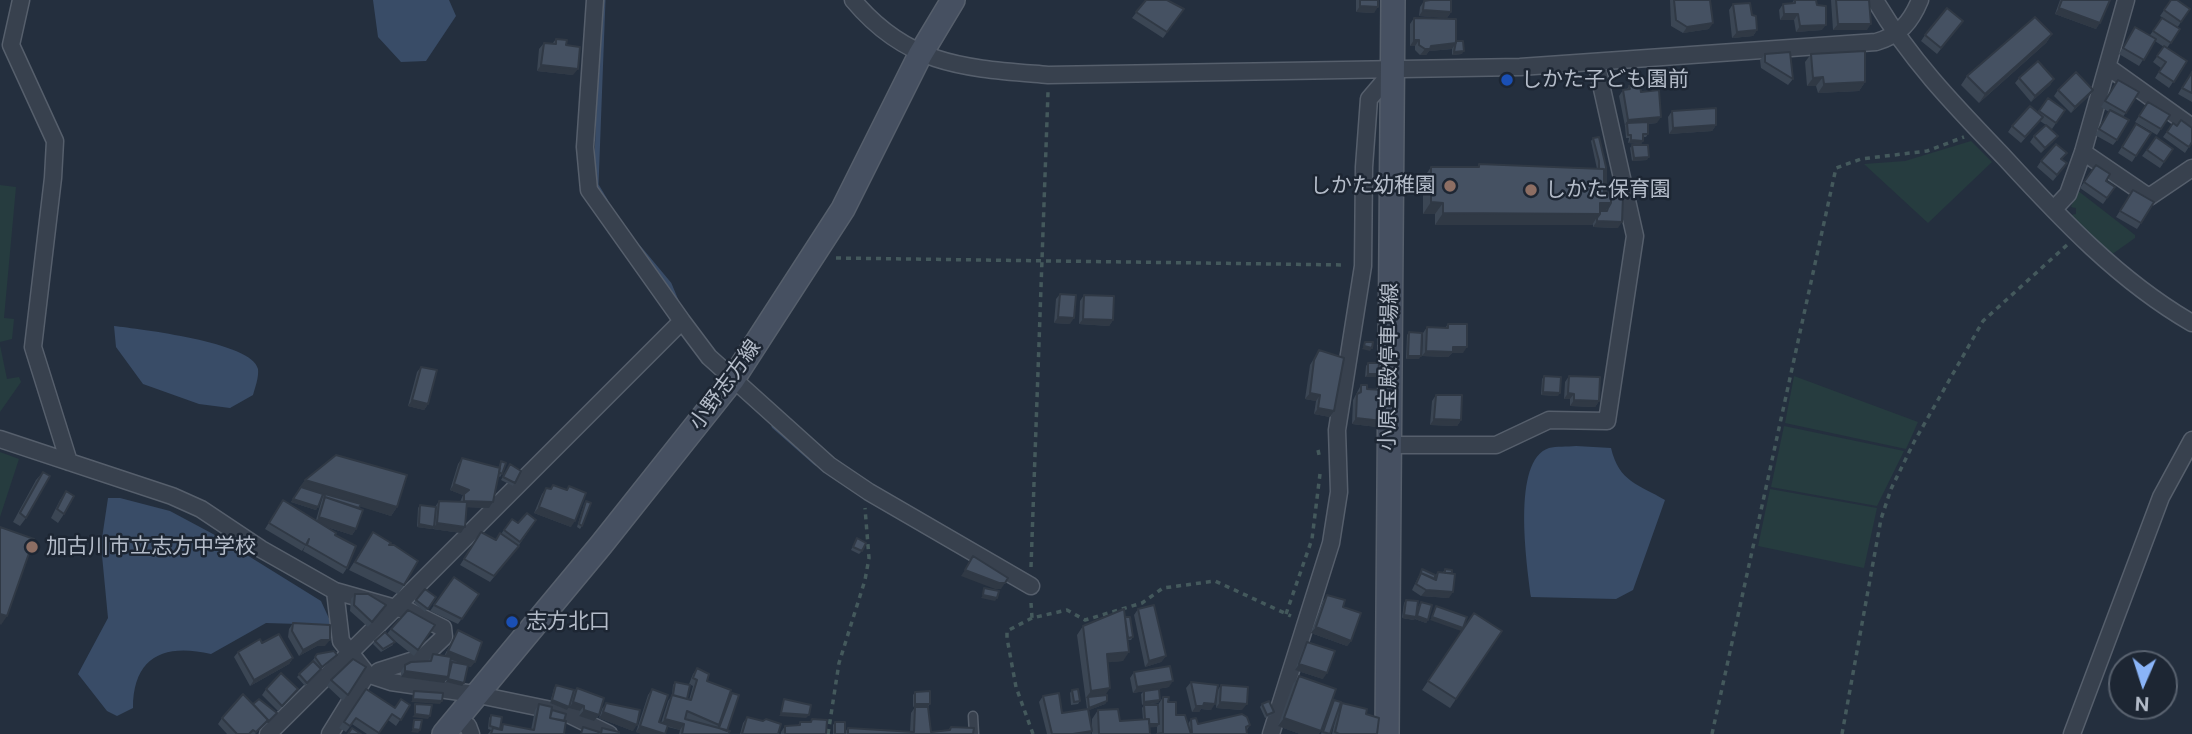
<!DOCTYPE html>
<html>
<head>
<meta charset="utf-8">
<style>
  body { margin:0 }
  #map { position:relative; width:2192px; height:734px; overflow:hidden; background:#242f3e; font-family:"Public Sans",sans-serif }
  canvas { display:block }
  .north { position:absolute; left:2108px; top:650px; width:70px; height:70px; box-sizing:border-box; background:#1d2633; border:2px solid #59626f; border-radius:50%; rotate:183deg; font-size:19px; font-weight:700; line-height:28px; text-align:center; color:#b4bcc9 }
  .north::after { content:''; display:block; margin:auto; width:24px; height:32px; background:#8ab4f8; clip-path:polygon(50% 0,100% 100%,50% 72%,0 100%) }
</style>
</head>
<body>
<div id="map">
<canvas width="2192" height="734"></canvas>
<div class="north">N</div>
</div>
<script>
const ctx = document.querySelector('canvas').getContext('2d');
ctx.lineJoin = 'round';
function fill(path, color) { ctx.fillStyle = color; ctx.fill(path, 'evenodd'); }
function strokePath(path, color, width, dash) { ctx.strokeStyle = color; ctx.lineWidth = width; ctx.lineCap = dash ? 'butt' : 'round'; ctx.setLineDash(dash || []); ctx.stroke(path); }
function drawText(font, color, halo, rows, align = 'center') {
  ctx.font = font + ' "Public Sans","Noto Sans JP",sans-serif'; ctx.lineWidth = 5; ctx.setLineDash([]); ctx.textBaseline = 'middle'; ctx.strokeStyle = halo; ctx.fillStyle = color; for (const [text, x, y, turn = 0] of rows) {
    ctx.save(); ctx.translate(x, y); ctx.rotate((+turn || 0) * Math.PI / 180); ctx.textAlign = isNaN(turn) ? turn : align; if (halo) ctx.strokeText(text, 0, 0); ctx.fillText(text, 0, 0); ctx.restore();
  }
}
fill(new Path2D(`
  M1971 141 1992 162 1928 223 1864 164 1905 161Z
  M0 185 16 187 4 318 14 319 12 339 0 342Z
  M2077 190 2135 235V238L2111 255 2071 215 2076 214V208L2071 207Z
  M0 345 7 379 19 377 21 382 0 412Z
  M1794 376 1918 422 1906 449 1785 423Z
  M1784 426 1904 451 1877 506 1771 487Z
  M0 452 19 459 0 517Z
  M1770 489 1877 508 1864 568 1758 546Z`), '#263c3f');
fill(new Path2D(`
  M373 0H449L456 16 426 61 401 62 378 37Z
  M114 326C138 329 253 342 258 369 259 377 255 388 253 395L230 408 199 404 143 384 116 347Z
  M1576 446 1611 448C1619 482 1638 484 1665 500L1633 590 1616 599 1531 597C1527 565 1511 460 1549 448 1556 446 1567 447 1576 446Z
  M108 498H120L170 511 213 534 321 601 332 625 266 623 211 654C165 643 133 656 133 708L117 716 107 711 78 674 108 618 101 545Z`), '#394c67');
strokePath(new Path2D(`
  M603 0 596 185 605 200
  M639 248 669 284 677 303
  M774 426 816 463`), '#394c67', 5);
const lane = new Path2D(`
  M973 716 974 734`);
const street = new Path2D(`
  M21 0 11 45 55 141 53 178 33 347 69 462
  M595 0 585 147 589 190 682 321 709 357 829 465 869 492 1031 586
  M853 0C909 67 967 68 1048 75L1520 67 1876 42C1900 35 1911 22 1920 0
  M1875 0C1910 60 1956 107 2004 157 2061 219 2119 281 2192 323
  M2108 67 2192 127
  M2083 152 2149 197 2192 168
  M2054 209 2068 194 2083 152 2126 0
  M0 439 172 496 201 509 261 549 335 591 395 608 682 321
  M1388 445H1496L1549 420 1607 421 1635 236 1596 62
  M335 591 341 641 367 674 391 682 474 694 566 713 609 734
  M455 720 468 726 471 734
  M268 734 395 608 407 610 443 628 444 637 423 657 379 671 374 676
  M330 734 367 674
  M1271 734 1331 543 1339 492 1337 430 1363 266 1364 167 1369 99 1392 72
  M2072 734 2161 497 2192 440`);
const secondary = new Path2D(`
  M444 734 601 545 733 379 843 209 920 55 953 0
  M1387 734 1393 0`);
strokePath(lane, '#565f6c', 11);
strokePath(street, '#565f6c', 19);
strokePath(secondary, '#565f6c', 26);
strokePath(new Path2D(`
  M836 258 1346 265
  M1318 450 1320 459
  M1031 567 1048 92
  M1031 603 1032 618
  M1286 614 1312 539 1320 474
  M828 734 839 663 865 580 869 558 865 508
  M1033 734 1016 687 1007 638V631L1032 618 1067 610 1085 620 1142 603 1163 588 1215 581 1291 616
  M1712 734 1836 168 1861 159 1927 151 1964 137
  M1842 734 1881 519 1891 489 1914 442 1983 321 2067 245`), '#44595c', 3.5, [5, 5]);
strokePath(lane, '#38414e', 8);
strokePath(street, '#38414e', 16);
strokePath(secondary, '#465061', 23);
fill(new Path2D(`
  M1146 0 1184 9 1163 38 1132 18Z
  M1356 0H1378L1374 13 1356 12Z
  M1426 0H1451V12L1447 18 1419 16 1420 7 1424 1Z
  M1670 0H1710L1709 29 1683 33 1671 26Z
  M1794 0H1816L1822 30 1796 32 1794 20H1780L1779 10 1783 4 1792 3Z
  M1831 0H1869L1867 30H1833Z
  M2060 0H2110L2096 29 2055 14Z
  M2171 0 2190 9 2177 28 2180 29 2167 48 2187 61 2169 88 2155 78 2161 68 2153 62 2164 47 2155 41 2139 66 2119 54 2135 27 2150 35 2162 18 2165 19 2160 16Z
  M1733 4 1752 15 1757 30 1753 36 1732 38 1729 10Z
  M1414 18 1456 41 1462 54 1452 55V49L1429 51 1426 55H1420L1415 50V46H1410V24Z
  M1963 21 1937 54 1921 41 1925 35Z
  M2052 34 2046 43 1979 103 1961 85 1967 76Z
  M556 39 566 45 573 75 537 71 539 49 544 43 552 44Z
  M1765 54 1793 79 1788 85 1761 68 1760 60Z
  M1811 54 1865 82 1859 91 1818 93 1816 86H1807L1805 62Z
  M2192 71V102L2178 94Z
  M2019 78 2054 79 2050 85 2031 102 2015 83Z
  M1629 86 1641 92 1657 123 1648 124V134L1646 137H1643V141L1641 144 1628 143 1629 138H1626L1625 126 1619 96 1623 90 1627 89Z
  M2114 86 2139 92 2123 117 2117 140 2113 145 2095 135 2109 112 2101 107Z
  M2058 90H2093L2089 96 2071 113 2054 96Z
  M2048 98 2065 110 2052 129 2048 126 2053 142 2041 153 2030 142 2034 136 2046 125 2040 121 2021 143 2008 132 2012 126 2037 113Z
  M2148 102 2170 115 2157 135 2135 122Z
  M1672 111 1716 125 1712 131 1669 134 1668 117Z
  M2173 123 2192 142 2185 153 2163 137Z
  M2136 124 2151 133 2132 162 2118 153Z
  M1599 137 1606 192 1611 197 1618 228 1593 227V224L1592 225H1435V214H1423V179L1431 167H1477L1479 164 1597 169 1591 141 1593 138Z
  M2156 137 2173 149 2160 168 2142 156Z
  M1632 145 1647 160 1632 161 1630 148Z
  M2062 159 2067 163 2053 181 2037 167 2041 161Z
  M2096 165 2106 181 2115 187 2103 204 2080 188Z
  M2133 190 2141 223 2137 229 2116 217Z
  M1060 294 1070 324 1054 323 1056 299Z
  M1084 295 1113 320 1109 326 1079 324 1080 301Z
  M1448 324 1463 353H1452L1448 357 1422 356 1423 333 1427 327 1445 328Z
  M1409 332 1419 359H1406L1407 335Z
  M1319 350 1334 411 1330 417 1314 414 1316 401 1305 399 1310 365Z
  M1368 363 1376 377H1365L1366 366Z
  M421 367 428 404 424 410 408 406 417 372Z
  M1544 376 1558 396 1541 395 1542 379Z
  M1569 376 1599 401 1595 407 1570 406V399H1564L1565 382Z
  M1361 385 1367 389 1382 421 1377 427 1352 424 1353 400Z
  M1436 395 1461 420 1457 426 1430 425 1432 401Z
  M462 458 498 468 501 461 502 474 500 477 498 476 493 502 489 508 466 507 465 527 461 533 433 529V528L432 529 417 527 418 508 420 505 435 507 439 501 460 502 463 495 450 490 458 464Z
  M510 464 521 471 513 486 501 480Z
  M43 472 26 518 20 526 13 522 36 480Z
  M305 480 397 507 391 516 360 506 356 529 352 535 327 527 335 535 347 568 343 574 303 551 305 546 302 551 265 529 279 506 316 520 323 495H322L316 510 291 502Z
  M553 485 571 527 534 513 542 494 546 488 550 489Z
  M66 491 64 514 58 523 51 518 60 500Z
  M586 501 582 526 580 529 577 527 584 504Z
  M512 519 518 523 536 520 515 551 490 582 460 565 481 532 495 540 501 534Z
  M373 532 389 545 404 585 398 594 349 570Z
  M857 538 862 551 859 554 851 550Z
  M1422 569 1435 576 1438 572H1443L1445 569 1449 598 1421 596 1412 590Z
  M454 577 479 594 458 624 430 611Z
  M425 589 436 597 425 612 414 603Z
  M355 594 382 611 368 627 350 611 351 599Z
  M1327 595 1343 607 1351 641 1347 646 1311 633 1323 601Z
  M1406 600 1416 614 1419 605 1421 602 1428 620 1426 623 1415 619V618L1414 620 1402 618 1404 603Z
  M1138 609 1166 656 1161 662 1145 667 1134 615Z
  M1474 613 1502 631 1450 708 1422 690Z
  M1125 617 1133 637 1131 640H1128L1123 661 1108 662 1106 695 1107 701 1105 704 1089 710 1092 730V719L1098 710 1120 721 1143 720 1142 708 1144 705H1142L1141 694 1144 691 1160 700 1158 703 1145 705H1158L1163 697 1168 702 1176 715 1188 724 1191 719 1198 724 1250 725 1247 730V734H1157V727H1149L1150 734H1092V731L1090 734H1047L1039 702 1043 696 1062 713 1087 709 1077 635 1083 626Z
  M293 623 325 646H317L299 656 288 637 289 629Z
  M435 625 414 656 390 637 393 645 381 652 373 644 375 641 387 634 391 629Z
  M458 630 471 667 468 666 462 686 446 682 447 678 444 683 401 677V671L405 665 428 661 433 654 444 656Z
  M1307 642 1323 679 1295 670 1303 648Z
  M262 643 293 658 289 664 250 686 234 657 238 652Z
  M317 654 335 658 321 669 305 686 297 677 313 660Z
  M366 667 343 701 327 686 331 680Z
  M697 668 707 681 719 725 717 728H718L729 696 732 693 727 731 728 734H679L680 730 668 727 665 734H642L636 732 648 695 652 689 659 722 661 723 668 701 672 695 673 685 675 682 687 699 689 700 693 686 689 684 693 674Z
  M1134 672 1169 687 1133 693 1130 678Z
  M1299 676 1321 731 1318 734H1300L1278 726 1293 684Z
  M1191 682 1217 691 1221 685 1242 710 1216 708 1217 692 1211 710 1201 709 1199 712H1192L1186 688Z
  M556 685 574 691 577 688 599 715 594 721 579 716 580 711 569 708V707L567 710 550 703 554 688Z
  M266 689H298L278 711 262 695Z
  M366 689 394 708 410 705 396 726 388 720 378 734H367L352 724 346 732 339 728Z
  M1072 690 1080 701 1078 704 1071 705 1070 693Z
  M915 692 930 704 928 707 931 732 948 730 951 727 973 734H833V725L835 722 845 732 848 728 910 732 911 713 915 707H921H913V695Z
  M1334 700 1339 707 1342 703 1366 714 1377 734H1332L1336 716 1330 734H1321L1332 703Z
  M606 703 633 731 599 718 602 709Z
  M253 704 275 716 255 734H227L218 724 222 718Z
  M539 704 552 710 564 721V734H488L491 730 488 729 489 718 491 715 500 729 503 724 531 730 535 710Z
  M1262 704 1272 715 1265 718 1260 707Z
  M747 717 778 734H740L743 723Z
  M812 719 826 734H781V732L785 726 798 725 800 722H810Z`), '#3b4654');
fill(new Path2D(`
  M1360 6 1378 7 1374 13 1356 12Z
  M2059 8 2100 23 2096 29 2055 14Z
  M1423 10 1451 12 1447 18 1419 16Z
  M1784 14H1798L1794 20H1780Z
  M1713 23 1709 29 1683 33 1687 27Z
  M1838 24H1871L1867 30H1833Z
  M1826 25 1822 30 1796 32 1800 26Z
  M1757 30 1753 36 1732 38 1737 32Z
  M2052 34 2046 43 1979 103 1985 94Z
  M1414 40H1419L1415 46H1410Z
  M1456 43 1452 49 1429 51 1426 55H1420L1425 49 1431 46Z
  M1464 51 1462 54 1452 55 1454 52Z
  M541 65 578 69 573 75 537 71Z
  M1823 77 1816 86H1807L1813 78Z
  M2054 79 2050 85 2031 102 2035 96Z
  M1865 82 1859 91 1818 93 1824 84Z
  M2093 90 2089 96 2071 113 2075 107Z
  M1661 117 1657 123 1627 126V123L1624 126 1628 120Z
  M1716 125 1712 131 1669 134 1673 128Z
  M2058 136 2053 142 2041 153 2045 148Z
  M1631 140 1643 141 1641 144 1628 143Z
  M1649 157 1647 160 1632 161 1634 158Z
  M1431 202 1443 203 1435 214H1423Z
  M1611 203 1603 214H1599L1592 225H1435L1443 213Z
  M1597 221 1622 222 1618 228 1593 227Z
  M1058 317 1074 318 1070 324 1054 323Z
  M1083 319 1113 320 1109 326 1079 324Z
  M1364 346 1372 348 1370 351 1362 349Z
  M1453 347H1467L1463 353H1452L1448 357 1422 356 1426 351Z
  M1408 356H1421L1419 359H1406Z
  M1368 374H1378L1376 377H1365Z
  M1543 392 1560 393 1558 396 1541 395Z
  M1310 393 1320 395 1316 401 1305 399Z
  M1568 393 1574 394 1570 399H1564Z
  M412 400 428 404 424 410 408 406Z
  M1574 400 1599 401 1595 407 1570 406Z
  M1318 408 1334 411 1330 417 1314 414Z
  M1356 418 1382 421 1377 427 1352 424Z
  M1434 419 1461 420 1457 426 1430 425Z
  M305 480 397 507 391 516 299 488Z
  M454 484 469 490 465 496 450 490Z
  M293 499 318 507 316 510 291 502Z
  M464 501 493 502 489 508 460 507Z
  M539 507 575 521 571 527 534 513Z
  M319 517 356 529 352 535 315 523Z
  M437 523 465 527 461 533 433 529Z
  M419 524 434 527 432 529 417 527Z
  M965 570 1005 583 1001 589H995L961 576Z
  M1426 590 1453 592 1449 598 1421 596Z
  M983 595 997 598 995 601 981 598Z
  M0 614 7 616 1 625 0 624Z
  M1404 615 1416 617 1414 620 1402 618Z
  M1417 616 1428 620 1426 623 1415 619Z
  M1432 617 1463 628 1461 631 1430 620Z
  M1316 627 1351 641 1347 646 1311 633Z
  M321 640H330L325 646H317L299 656 303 650Z
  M448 651 475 662 471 667 444 657Z
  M1129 652 1123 661 1101 663 1107 654Z
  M1166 656 1161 662 1145 667 1149 661Z
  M293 658 289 664 250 686 254 680Z
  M1299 664 1327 673 1323 679 1295 670Z
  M405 671 448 677 444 683 401 677Z
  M448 679 464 683 462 686 446 682Z
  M1173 681 1169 687 1133 693 1137 687Z
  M1110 688 1104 697H1088L1085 699 1091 691Z
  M413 699 442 701 440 704 411 702Z
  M552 700 569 707 567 710 550 703Z
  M1160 700 1158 703 1142 705 1144 702Z
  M1107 701 1105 704 1087 711 1089 708Z
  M573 702 584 706 580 711 569 708Z
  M1220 702 1247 704 1242 710 1216 708Z
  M1204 703 1215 704 1211 710 1201 709 1199 712H1192L1196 706Z
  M915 704H930L927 707H913Z
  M584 710 599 715 594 721 579 716Z
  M603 712 637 725 633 731 599 718Z
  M2126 712 2134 715 2132 718 2124 715Z
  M781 713 809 715 806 718 779 716Z
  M415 714 430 716 428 719 412 717Z
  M1284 718 1321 731 1318 734H1300L1278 726Z
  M665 719 684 724 680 730 661 724Z
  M1159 724 1157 727 1143 728 1145 725Z
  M640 726 665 734H642L636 732Z
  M413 729 420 730 418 733 411 732Z
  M1092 731 1090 734H1073Z`), '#303945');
const building = new Path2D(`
  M1146 0H1167L1184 9 1167 32 1136 12Z
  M1360 0H1378V7L1360 6Z
  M1430 0H1451V12L1423 10 1424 1Z
  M1674 0H1710L1713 23 1687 27 1676 20Z
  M1795 0H1816L1817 5 1826 6V25L1800 26 1798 14H1784L1783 4 1795 3Z
  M1836 0H1869L1871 24H1838Z
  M2062 0H2110L2100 23 2059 8Z
  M2171 0H2177L2190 9 2181 22 2164 10Z
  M1750 3 1752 15 1756 16 1757 30 1737 32 1733 4Z
  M1947 8 1963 21 1941 48 1925 35Z
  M2035 17 2052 34 1985 94 1967 76Z
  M1414 18 1456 19V43L1431 46 1430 49H1425L1419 45V40H1414Z
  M2162 18 2180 29 2171 43 2153 31Z
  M2135 27 2156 39 2144 60 2123 48Z
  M556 39 567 40 566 45 580 47 578 69 541 65 544 43 556 44Z
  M1456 41H1463L1464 51 1454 52Z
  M2164 46 2187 61 2174 82 2159 72 2166 62 2157 56Z
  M1865 51V82L1824 84 1823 77 1813 78 1811 54Z
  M1790 52 1793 79 1765 62V54Z
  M2038 61 2054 79 2035 96 2019 78Z
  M2076 72 2093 90 2075 107 2058 90Z
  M2192 72V93L2182 88Z
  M2118 80 2139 92 2126 113 2105 101Z
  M1640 85 1641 92 1659 90 1661 117 1628 120 1623 90 1630 89 1629 86Z
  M2048 98 2065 110 2056 123 2039 111Z
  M2148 102 2170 115 2161 129 2139 116Z
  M2030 106 2043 117 2025 137 2012 126Z
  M1716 108V125L1673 128 1672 111Z
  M2110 110 2129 120 2117 140 2099 129Z
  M2181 120 2192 128V142L2189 147 2167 132 2173 123 2177 126Z
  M1648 122V134H1643V141L1631 140V135H1628L1627 123Z
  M2136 124 2151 133 2136 156 2122 147Z
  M2046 125 2058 136 2045 148 2034 136Z
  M1599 137 1606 167V192H1604V169H1599V161L1593 138Z
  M2156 137 2173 149 2164 162 2147 150Z
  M2056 144 2067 153 2061 159 2067 163 2057 175 2041 161Z
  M1632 145H1648L1649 157 1634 158Z
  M1479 164 1604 169V192L1611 193V203H1600V214L1443 213V203L1431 202V167H1479Z
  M2096 165 2110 174 2106 181 2115 187 2107 198 2084 182Z
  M2133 190 2154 202 2141 223 2120 211Z
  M1611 197H1623L1622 222 1597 221V218L1600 214V211H1607L1608 208 1611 203Z
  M1060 294 1076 295 1074 318 1058 317Z
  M1084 295 1114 296 1113 320 1083 319Z
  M1448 324H1467V347H1453V352L1426 351 1427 327 1448 328Z
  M1409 332 1422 333 1421 356H1408Z
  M1365 342H1373L1372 348 1364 346Z
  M1319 350 1344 358 1334 411 1318 408 1320 395 1310 393 1314 360Z
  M1368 363H1379L1378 374H1368Z
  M421 367 437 370 428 404 412 400Z
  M1544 376 1561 377 1560 393 1543 392Z
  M1569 376 1600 377 1599 401 1574 400V394L1568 393Z
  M1361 385H1367V389L1382 390V421L1356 418 1357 394 1361 392Z
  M1436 395H1462L1461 420 1434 419Z
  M336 455 407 475 397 507 305 480Z
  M462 458 500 468 493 502 464 501V494L469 490 454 484Z
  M501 461 506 463 502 474 499 472Z
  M510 464 521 471 515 483 503 477Z
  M43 472 50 476 26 518 20 513Z
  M553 485 567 490 569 486 586 493 575 521 539 507 546 488 551 489Z
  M301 487 323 494 318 507 293 499Z
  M66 491 74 496 64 514 57 509Z
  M325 494 361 504 359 508 325 497 324 500Z
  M325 497 363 510 356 529 319 517Z
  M283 500 336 533 335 535 356 546 347 568 307 545 309 539 306 545 269 523Z
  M439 501 467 502 465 527 437 523Z
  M586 501 591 503 582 526 579 524Z
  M420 505 436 507 434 527 419 524Z
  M527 513 536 520 520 542 504 530 512 519 518 523Z
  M0 527 34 539 7 616 0 614Z
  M373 532 391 543 389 545H394L418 561 404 585 355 562Z
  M481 532 496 540 500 533 519 546 494 576 464 559Z
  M857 538 866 543 862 551 853 547Z
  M973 556 1008 578 1005 583H999L965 570Z
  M1422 569 1435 575V579L1421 573 1420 575Z
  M1445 569 1452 570V573H1445Z
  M1438 572 1455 574 1453 592 1426 590 1416 584 1421 573 1436 580Z
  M454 577 479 594 462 619 434 605Z
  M984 588 999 591 997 598 983 595Z
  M425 589 436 597 428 609 416 600Z
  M355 594H368L386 605 372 622 354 605Z
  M1327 595 1345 600 1343 607 1361 613 1351 641 1316 627Z
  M1406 600 1418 601 1416 617 1404 615Z
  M1421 602 1432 605 1428 620 1417 616Z
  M1154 605 1166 656 1149 661 1138 609Z
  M1436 606 1467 617 1463 628 1432 617Z
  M1124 609 1129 652 1107 654 1110 688 1091 691 1083 626Z
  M408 610 435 625 418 650 391 629Z
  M1474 613 1502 631 1456 699 1428 681Z
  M1125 617H1130L1133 637 1128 638Z
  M293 623 330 625V640H321L303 650 292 631Z
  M458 630 482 642 475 662 448 651Z
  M385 632 395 642 383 649 375 641Z
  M279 634 293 658 254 680 238 652 260 639 262 643Z
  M1307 642 1335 651 1327 673 1299 664Z
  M334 651 337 655 322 667 315 657 317 654Z
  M433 654 451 657 448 677 405 671V665L411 662 431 661Z
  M353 659 366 667 348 695 331 680Z
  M313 661 321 669 307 683 299 674Z
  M452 662 468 665 464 683 448 679Z
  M1170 666 1173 681 1137 687 1134 672Z
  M697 668 709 674 707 681 731 690 719 725 687 711 685 719 730 731 728 734H682L684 724 665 719 672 695 691 700 697 680 693 678Z
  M281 673 298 689 282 706 266 689Z
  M1299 676 1336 689 1321 731 1284 718Z
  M675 682 690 685 687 699 673 695Z
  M1191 682 1218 685 1215 704 1204 703 1203 706H1196Z
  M556 685 574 690 569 707 552 700Z
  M1221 685 1248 687 1247 704 1220 702Z
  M577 688 604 698 599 715 584 710V706L573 702Z
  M366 689 395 708 401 699 410 705 401 720 392 714 379 733 356 718 350 726 344 722Z
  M652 689 668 695 659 722 668 725 665 734 640 726Z
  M1078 689 1080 701 1074 702 1072 690Z
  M1159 689 1160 700 1144 702V691Z
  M414 691 443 693 442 701 413 699Z
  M930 691V704H915V692Z
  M732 693 739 695 727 731 719 728Z
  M1059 693 1062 713 1088 709 1092 731 1073 734H1052L1043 696Z
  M243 694 268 720 256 732 253 730 249 734H237L222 718Z
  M1107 695V701L1089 708 1088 697Z
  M1163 697H1169L1168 702H1176V715H1185L1191 734H1157L1163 733Z
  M259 699 277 713 268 722 267 721 268 720 253 704Z
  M784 699 811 705 809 715 781 713Z
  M1334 700 1341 702 1330 734 1323 732Z
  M1269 701 1274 712 1267 715 1262 704Z
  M606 703 640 710 637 725 603 712Z
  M1342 703 1367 709 1366 714 1379 718 1377 734H1339L1335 732Z
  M415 704 432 705 430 716 415 714Z
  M539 704 552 707 550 718 566 721 564 734H491L493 728 502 730 503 724 534 730Z
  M1144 705H1158L1159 724H1149V719H1145Z
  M2128 706H2137L2134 715 2126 712Z
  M915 707H928L931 732 950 730 951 727 974 728 973 734H848V728L914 732Z
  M1118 709 1120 721 1149 719 1150 734H1099L1098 710Z
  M552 710 566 714 564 721 550 718Z
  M1242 714 1247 717 1250 725 1246 727 1247 734H1192L1191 719 1196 718 1198 724Z
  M491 715 502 717 500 729 490 726Z
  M747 717 763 721 766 719 781 724 778 734H742Z
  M812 719 827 720 826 734H785V726L800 725V722H811Z
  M414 720H422L420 730 413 729Z
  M835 722H845V734H835Z
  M583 727 599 732 598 734H581Z
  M352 728 361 734H348Z
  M602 728 619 732V734H601Z`);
fill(building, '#455162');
strokePath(building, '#303945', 2);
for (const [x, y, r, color] of [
  [1507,80,7,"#1a4fb4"],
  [1450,186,7,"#8d6e63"],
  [1531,190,7,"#8d6e63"],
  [32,547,7,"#8d6e63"],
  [512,622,7,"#1a4fb4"]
]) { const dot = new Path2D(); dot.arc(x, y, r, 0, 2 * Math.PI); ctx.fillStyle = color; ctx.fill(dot); strokePath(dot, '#1d2633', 2.5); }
drawText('21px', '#b4bcc9', '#1d2633', [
  ["しかた子ども園前",1521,80],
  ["しかた幼稚園",1436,186,"right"],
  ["しかた保育園",1545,190],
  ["加古川市立志方中学校",46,547],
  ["志方北口",526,622]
], 'left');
drawText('21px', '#b4bcc9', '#1d2633', [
  ["小原宝殿停車場線",1389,367,-89],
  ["小野志方線",725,385,-54]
]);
</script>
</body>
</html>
